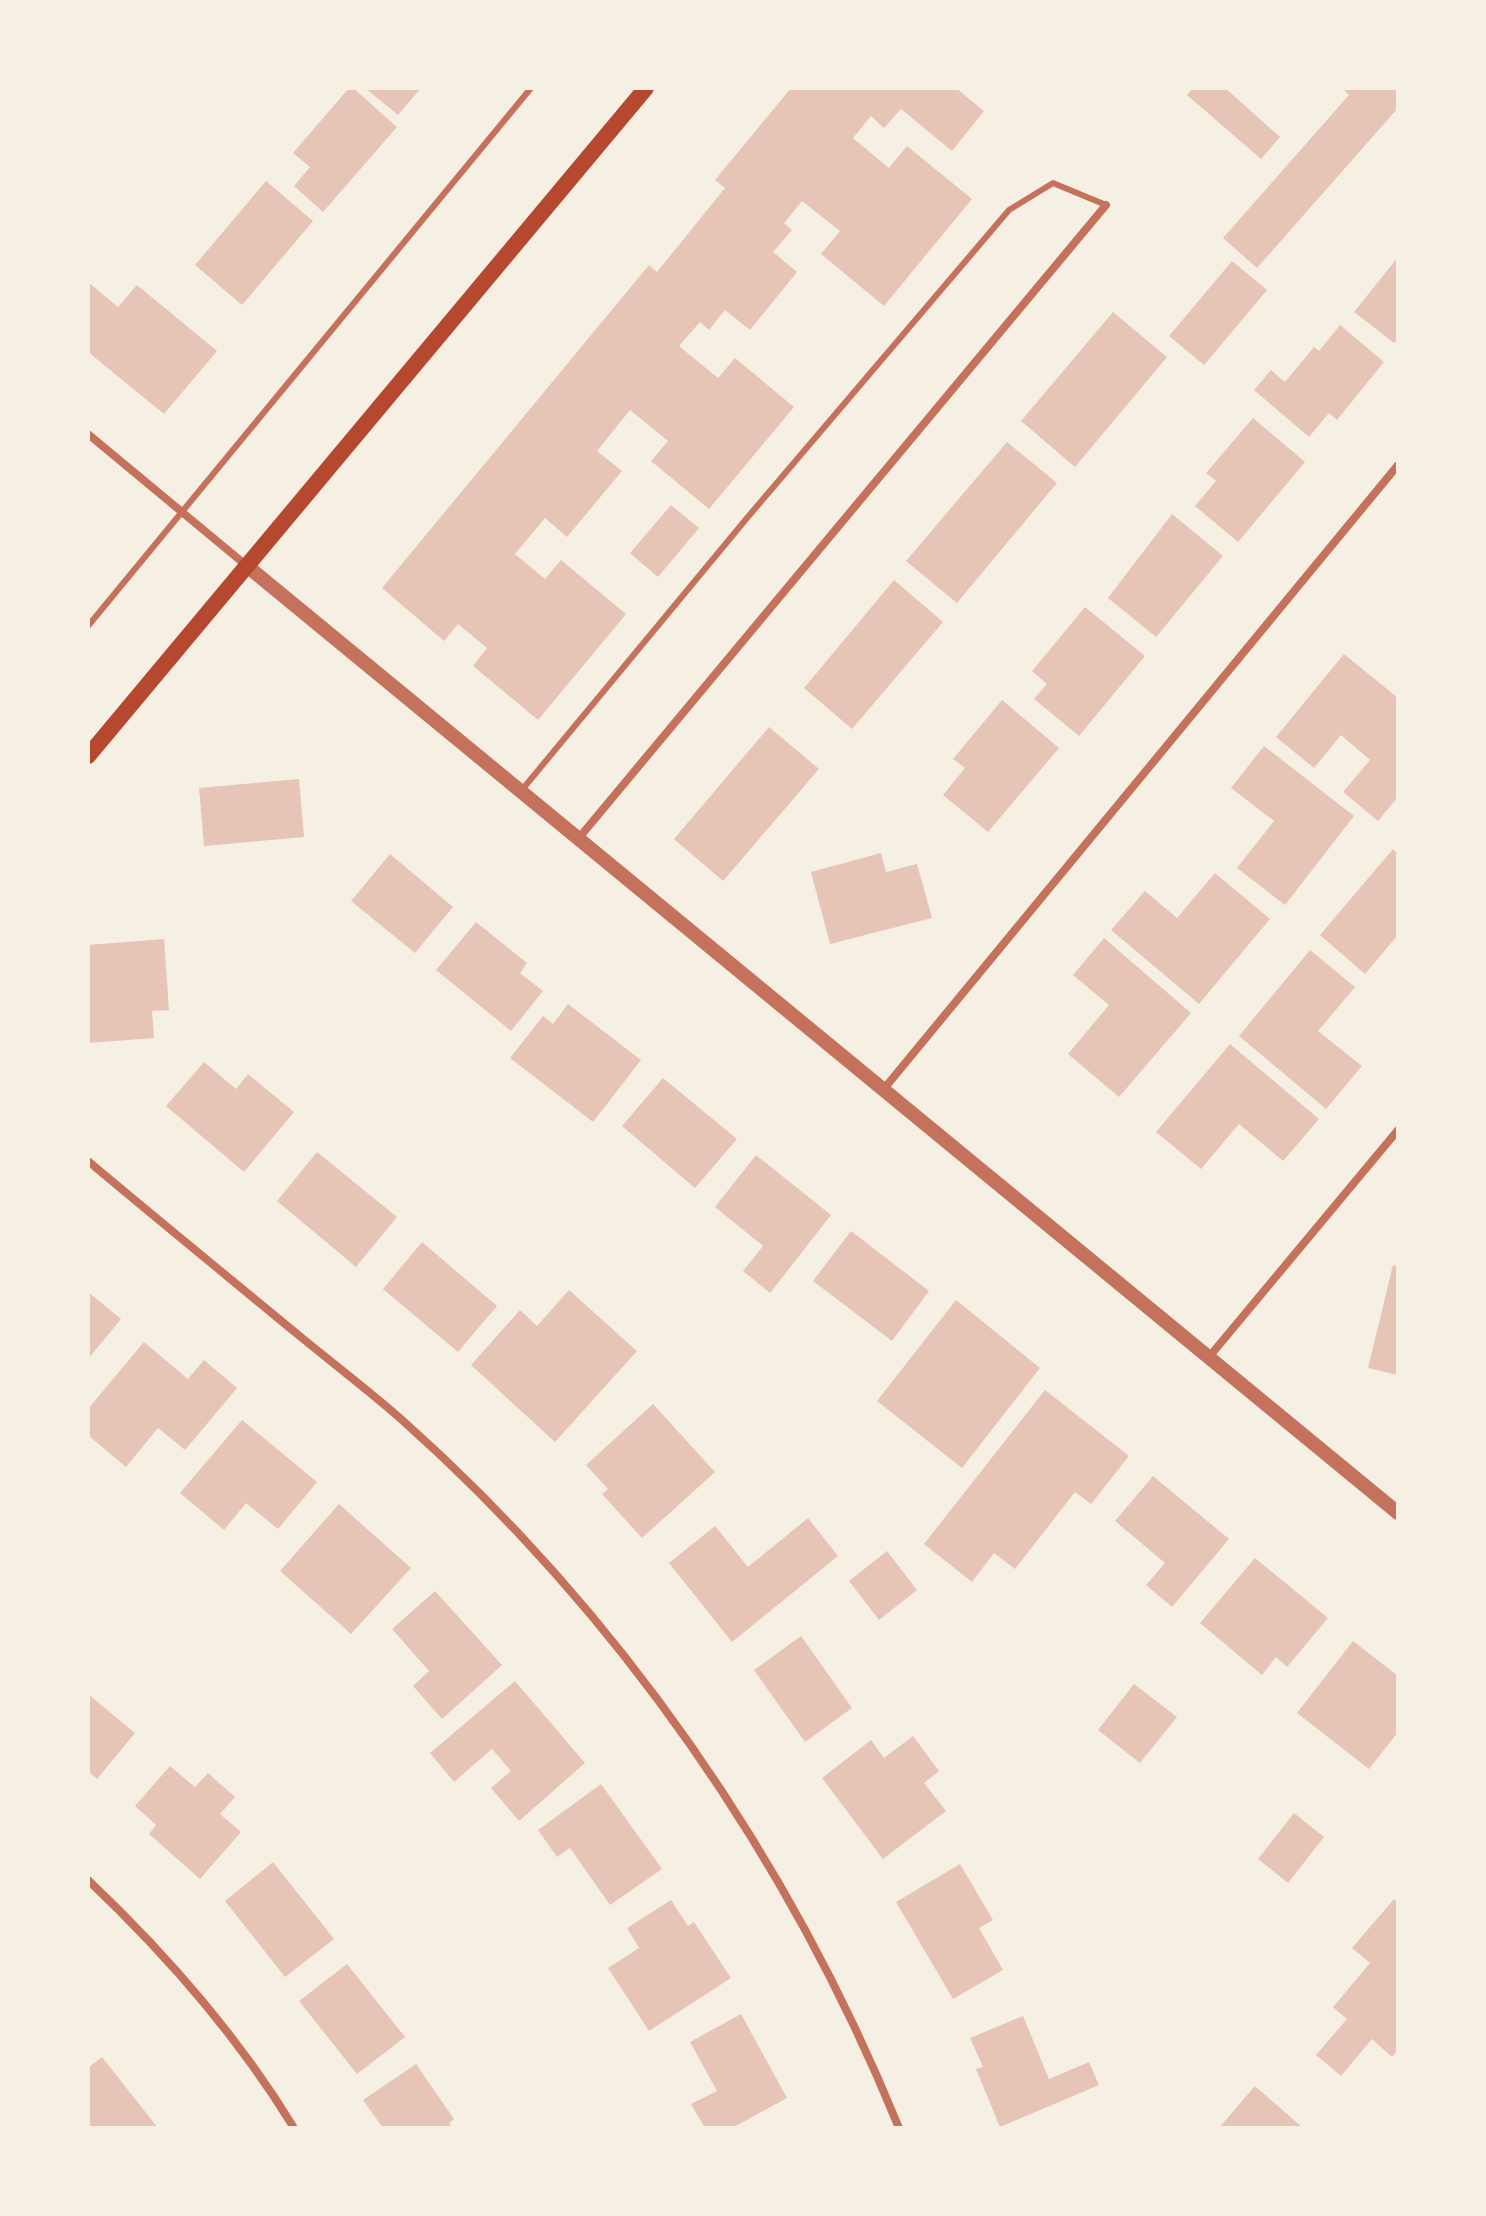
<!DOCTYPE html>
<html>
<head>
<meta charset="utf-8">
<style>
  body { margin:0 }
  #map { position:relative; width:1486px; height:2216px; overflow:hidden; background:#f6efe4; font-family:Poppins,sans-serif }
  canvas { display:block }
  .frame { position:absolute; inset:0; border:90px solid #f6efe4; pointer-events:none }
</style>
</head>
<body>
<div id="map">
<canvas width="1486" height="2216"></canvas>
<div class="frame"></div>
</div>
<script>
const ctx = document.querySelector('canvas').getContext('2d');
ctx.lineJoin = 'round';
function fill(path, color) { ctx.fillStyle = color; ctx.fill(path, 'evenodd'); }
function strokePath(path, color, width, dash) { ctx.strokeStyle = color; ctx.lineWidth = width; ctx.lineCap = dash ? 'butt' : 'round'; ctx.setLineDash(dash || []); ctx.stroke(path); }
fill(new Path2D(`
  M349 88H353L397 127 323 212 294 186 310 167 293 153Z
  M365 88H421L398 115Z
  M791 88H956L984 111 952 151 901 109 884 128 871 116 853 138 889 168 907 146 972 199 884 306 821 254 840 231 802 201 784 223 792 230 773 252 797 272 750 330 725 310 709 330 700 322 679 346 718 378 735 358 794 407 709 509 651 461 668 441 630 410 597 451 622 471 567 537 545 518 515 554 545 579 561 560 626 614 538 720 473 666 487 648 458 624 444 641 382 588 649 265 657 272 725 188 715 180Z
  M1193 88H1225L1280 137 1261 159 1187 95Z
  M1342 88H1398V108L1257 268 1223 238 1349 95Z
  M266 181 313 221 242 305 195 265Z
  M1398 257V339L1394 343 1354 312Z
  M1232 261 1267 290 1204 365 1169 336Z
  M88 282 118 307 137 285 217 351 164 414 88 352Z
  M1113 312 1167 357 1075 467 1021 421Z
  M1340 325 1384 362 1337 420 1329 413 1309 437 1254 390 1271 370 1285 382 1314 347 1319 351Z
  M1253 418 1305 462 1238 542 1195 506 1216 481 1206 473Z
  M1007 442 1057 483 957 603 906 561Z
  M671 505 699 528 658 577 630 553Z
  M1172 514 1223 556 1156 637 1108 598Z
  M894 580 943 622 852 729 804 688Z
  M1085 607 1145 656 1079 736 1034 699 1047 684 1032 671Z
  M1344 654 1398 698V797L1378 821 1343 792 1370 760 1341 735 1314 768 1276 737Z
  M1002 700 1059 748 988 832 943 795 965 768 953 759Z
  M769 727 819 769 723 881 674 839Z
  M1264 746 1354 816 1285 905 1237 868 1274 821 1231 788Z
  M299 779 304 837 204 846 199 788Z
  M1393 849 1398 854V935L1365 974 1320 935Z
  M881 853 886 872 917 864 932 918 830 944 811 872Z
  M390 854 453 907 415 953 351 901Z
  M1215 873 1270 919 1199 1004 1111 930 1145 891 1177 918Z
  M476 922 527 963 520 973 543 991 511 1031 436 970Z
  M1104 938 1191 1013 1119 1097 1068 1054 1109 1005 1073 975Z
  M164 939 169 1010 152 1011 154 1038 88 1043V945Z
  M1310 950 1355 987 1318 1031 1362 1066 1326 1109 1239 1036Z
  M568 1004 641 1060 593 1122 510 1058 543 1016 553 1024Z
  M1230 1044 1319 1119 1283 1161 1239 1124 1201 1169 1156 1132Z
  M204 1062 236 1089 248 1074 294 1112 244 1172 166 1106Z
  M663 1078 737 1139 695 1188 622 1126Z
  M317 1152 397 1217 356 1267 277 1201Z
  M756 1155 831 1215 770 1293 743 1271 763 1246 715 1207Z
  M851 1231 929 1291 892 1341 813 1281Z
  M422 1242 497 1306 458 1352 383 1289Z
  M1393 1265 1398 1266V1375L1368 1368Z
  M569 1290 637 1351 555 1442 471 1365 520 1310 537 1326Z
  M88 1292 121 1319 88 1359Z
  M956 1300 1040 1368 962 1468 877 1401Z
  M144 1342 188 1379 204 1360 237 1388 185 1450 158 1428 126 1467 88 1435V1409Z
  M1045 1390 1129 1456 1091 1504 1075 1492 1015 1569 994 1553 972 1582 924 1544Z
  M653 1404 715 1472 642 1538 602 1494 608 1489 586 1465Z
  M242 1420 317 1482 278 1529 246 1503 224 1530 180 1493Z
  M1153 1476 1229 1539 1172 1607 1146 1585 1165 1563 1115 1521Z
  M339 1504 411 1568 351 1634 280 1571Z
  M808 1518 838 1556 732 1642 669 1563 715 1526 748 1567Z
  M887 1551 917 1590 879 1620 849 1581Z
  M1255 1558 1328 1618 1287 1667 1276 1657 1262 1675 1200 1623Z
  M435 1591 502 1665 442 1719 413 1686 429 1671 392 1629Z
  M801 1636 852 1708 805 1742 754 1670Z
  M1353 1641 1398 1676V1732L1369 1769 1297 1713Z
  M515 1681 585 1763 519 1821 491 1788 511 1771 492 1749 454 1782 430 1753Z
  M1134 1684 1177 1717 1140 1763 1098 1730Z
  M88 1694 135 1733 97 1779 88 1771Z
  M913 1736 939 1771 924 1783 946 1811 883 1859 822 1778 871 1740 884 1758Z
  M170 1766 195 1787 208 1773 235 1797 220 1814 241 1832 200 1879 149 1834 156 1825 135 1806Z
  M601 1784 662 1869 610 1905 570 1848 557 1857 538 1830Z
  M1294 1813 1324 1837 1288 1883 1258 1859Z
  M273 1862 334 1939 285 1977 225 1901Z
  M960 1864 993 1920 979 1928 1003 1970 953 1999 896 1902Z
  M1394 1899 1398 1902V2050L1392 2057 1372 2039 1341 2076 1316 2055 1347 2019 1333 2007 1370 1963 1352 1948Z
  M671 1900 688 1926 694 1922 731 1978 649 2031 608 1968 639 1948 627 1928Z
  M347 1964 405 2037 357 2074 299 2001Z
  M741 2014 787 2098 732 2128H705L691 2104 717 2091 690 2042Z
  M1023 2016 1049 2079 1089 2062 1099 2085 1000 2127 976 2069 983 2067 970 2038Z
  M102 2057 158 2128H88V2068Z
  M416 2064 454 2119 449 2123 452 2128H383L363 2100Z
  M1255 2086 1303 2128H1219Z`), '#e6c5b7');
strokePath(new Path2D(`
  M88 626 531 88
  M521 791 747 518 1009 210 1053 183 1106 205`), '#c5725c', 6);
strokePath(new Path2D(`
  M88 434 247 566
  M578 839 1106 205
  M883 1090 1398 465
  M88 1161C157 1219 227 1276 296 1333 331 1362 367 1389 401 1419 619 1613 789 1858 899 2128
  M1209 1357 1398 1130
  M88 1880C166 1954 238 2036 294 2128`), '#c5725c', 8);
strokePath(new Path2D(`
  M247 566 1398 1513`), '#c5725c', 14);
strokePath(new Path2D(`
  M88 756 646 88`), '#b5482f', 16);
</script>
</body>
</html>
